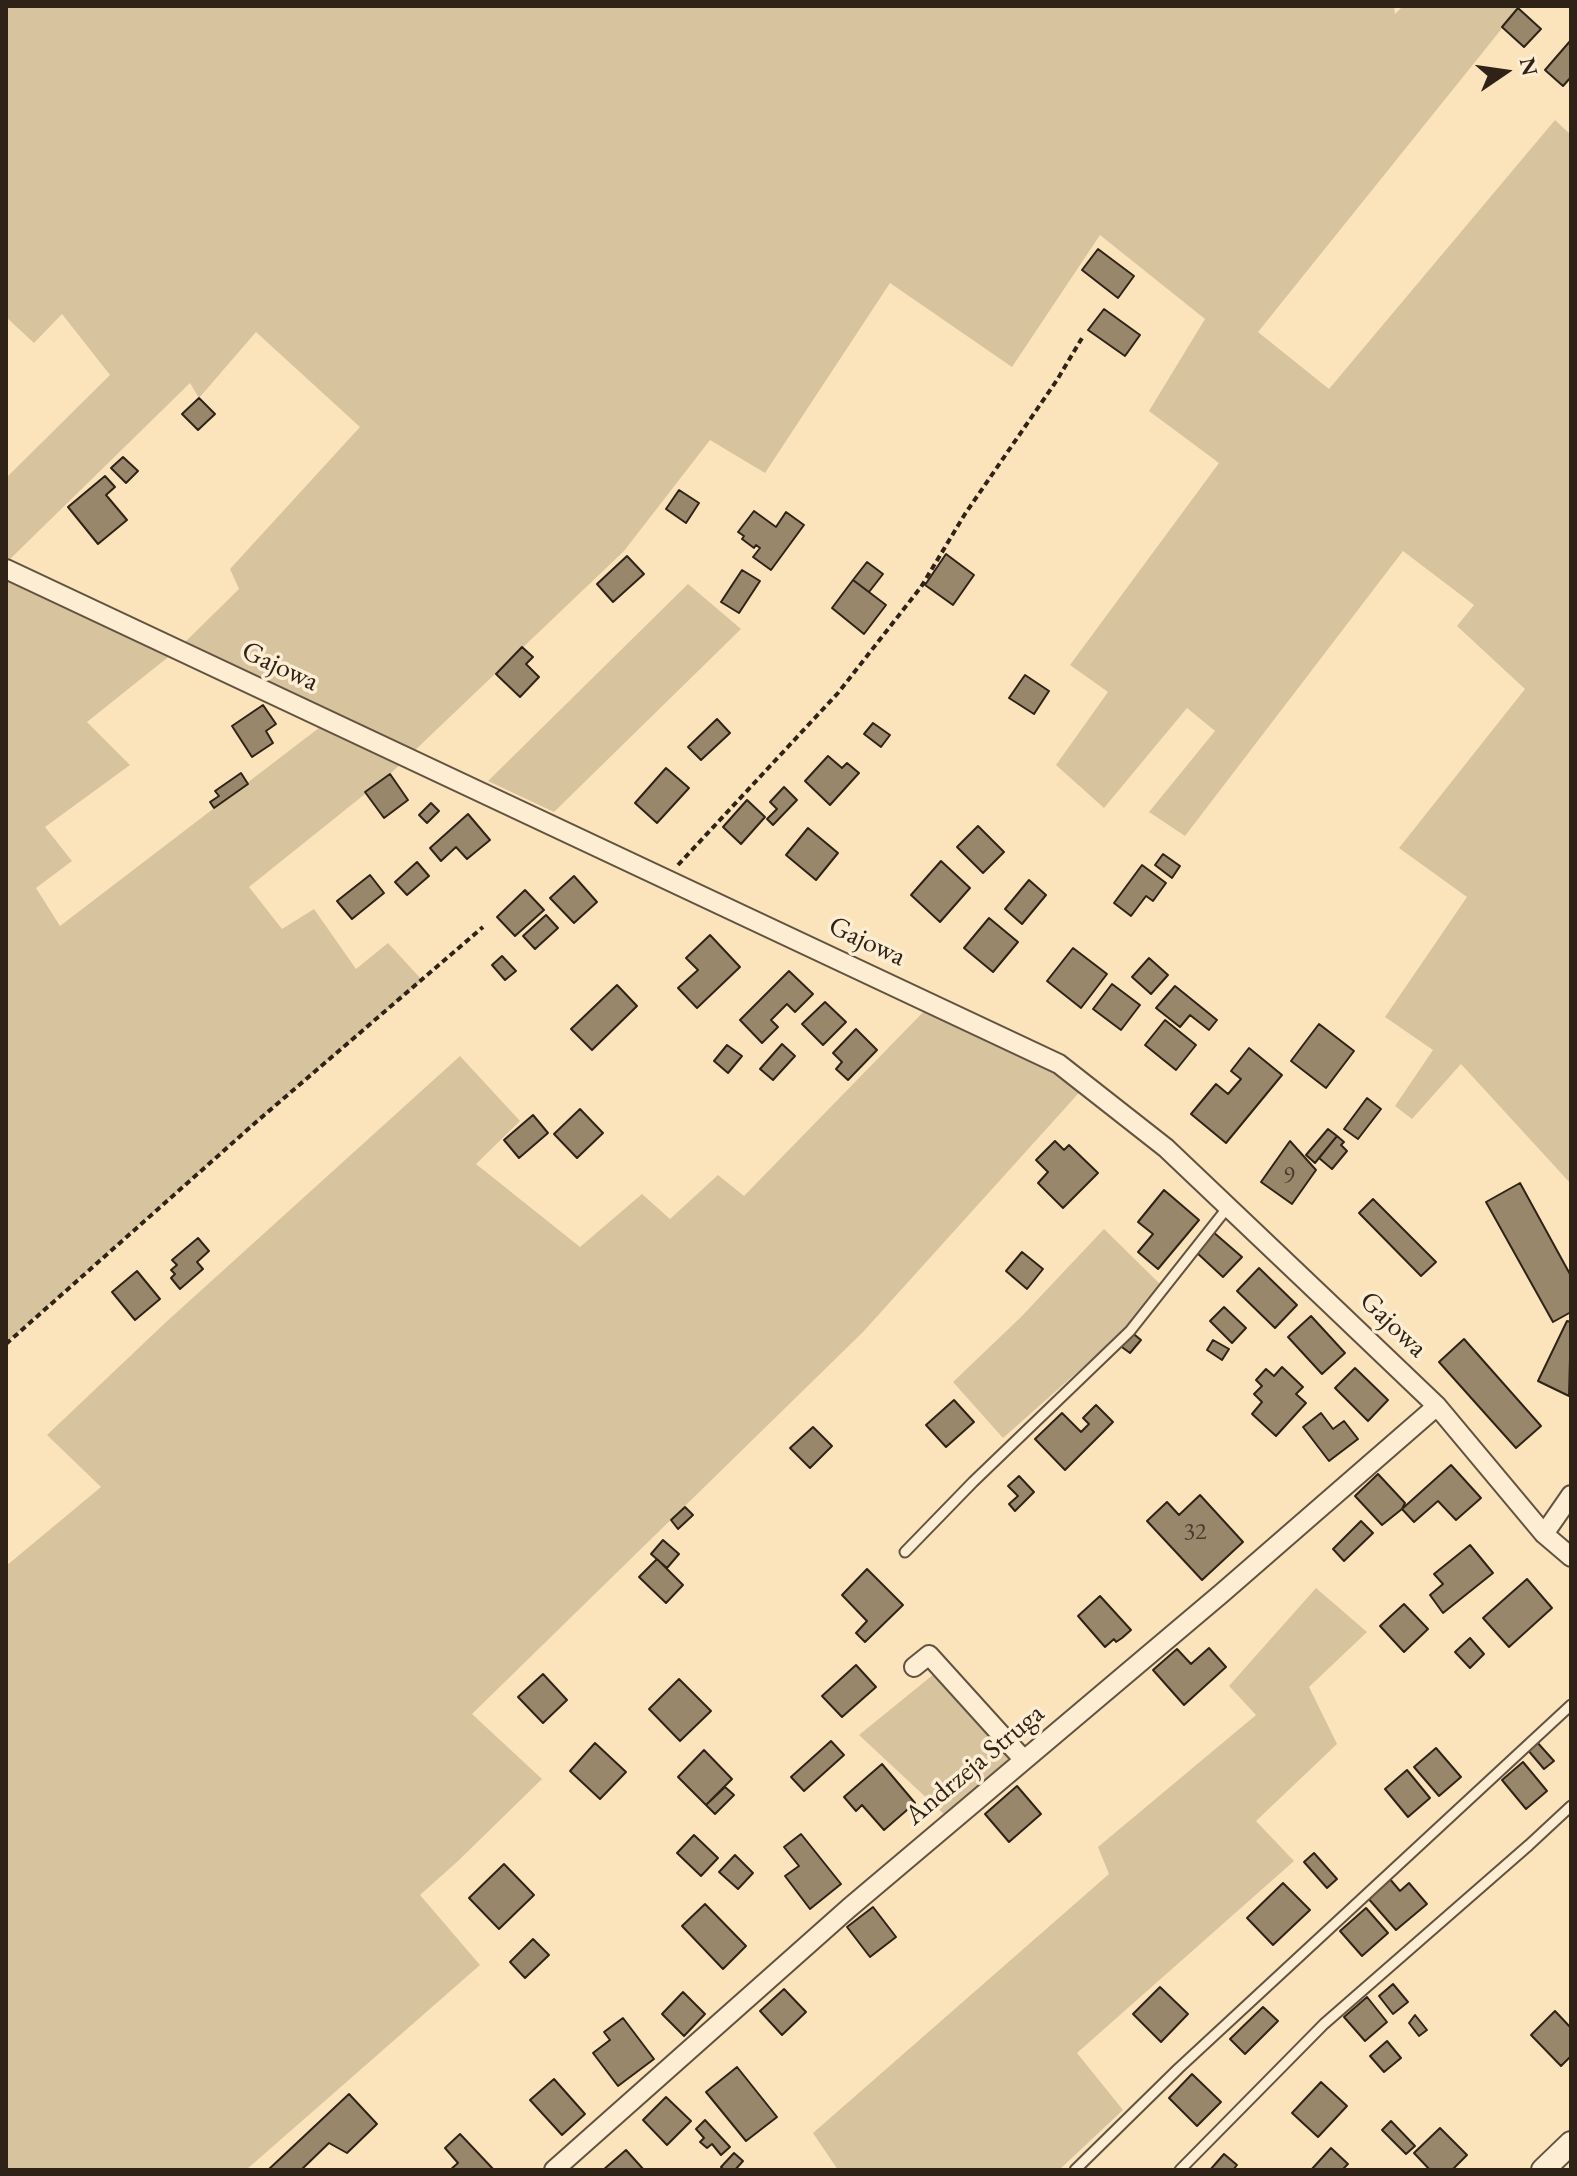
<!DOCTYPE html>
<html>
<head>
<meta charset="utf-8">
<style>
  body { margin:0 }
  #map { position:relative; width:1577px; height:2176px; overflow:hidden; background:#fbe4bb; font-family:"EB Garamond",serif }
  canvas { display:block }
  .frame { position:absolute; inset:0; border:8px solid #2f2317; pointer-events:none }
  .north { position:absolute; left:1465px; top:32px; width:80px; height:80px; -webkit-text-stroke:6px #fcedd3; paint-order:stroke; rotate:77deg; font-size:22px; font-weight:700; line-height:32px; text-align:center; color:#2f2317 }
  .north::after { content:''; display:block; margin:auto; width:28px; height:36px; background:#2f2317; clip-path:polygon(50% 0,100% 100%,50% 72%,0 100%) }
</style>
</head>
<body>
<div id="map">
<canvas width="1577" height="2176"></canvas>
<div class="frame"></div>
<div class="north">N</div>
</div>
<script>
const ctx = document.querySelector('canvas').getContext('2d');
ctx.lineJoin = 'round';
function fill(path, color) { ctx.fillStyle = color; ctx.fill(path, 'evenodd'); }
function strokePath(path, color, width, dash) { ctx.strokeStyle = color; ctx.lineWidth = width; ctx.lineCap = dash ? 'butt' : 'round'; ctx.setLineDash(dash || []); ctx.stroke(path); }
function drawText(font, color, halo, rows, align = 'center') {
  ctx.font = font + ' "EB Garamond",serif'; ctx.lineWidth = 7; ctx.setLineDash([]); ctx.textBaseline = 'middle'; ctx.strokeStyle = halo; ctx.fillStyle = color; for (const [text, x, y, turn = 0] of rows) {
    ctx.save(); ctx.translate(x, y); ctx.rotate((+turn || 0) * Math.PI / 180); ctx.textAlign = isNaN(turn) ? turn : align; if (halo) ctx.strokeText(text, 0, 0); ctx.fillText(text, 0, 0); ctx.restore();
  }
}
fill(new Path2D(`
  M6 6H1394L1395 14 1403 6H1520L1258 332 1329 389 1555 120 1571 135V1184L1461 1064 1412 1119 1395 1106 1433 1050 1385 1017 1467 897 1399 848 1525 689 1457 626 1474 605 1403 551 1185 836 1149 812 1215 731 1187 708 1104 808 1056 765 1108 692 1070 665 1219 463 1149 411 1205 319 1100 235 1012 367 890 283 765 473 710 440 624 551 390 774 249 887 282 929 314 909 356 969 388 943 422 980 255 1123 6 1343V569L178 649 239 589 230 569 360 427 256 332 199 398 190 383 6 563V478L110 375 62 314 34 343 6 317ZM177 650 328 721 60 926 36 888 72 861 45 827 130 765 87 722Z
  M688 584 741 629 554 812 488 781Z
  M932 1003 1086 1085 863 1332 472 1714 542 1779 458 1861 420 1895 480 1965 246 2170H6V1566L101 1487 47 1435 165 1323 460 1056 520 1121 476 1164 580 1247 642 1194 670 1219 718 1175 744 1196Z
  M1104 1229 1160 1284 1126 1329 1003 1438 953 1382 1021 1317Z
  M1316 1588 1367 1632 1309 1687 1337 1744 1256 1821 1294 1861 1077 2053 1123 2110 1059 2170H838L813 2133 1109 1874 1098 1847 1256 1715 1229 1686Z
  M934 1674 1010 1758 946 1816 859 1735Z`), '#d8c39f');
const building = new Path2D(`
  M1518 8 1541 29 1524 47 1502 27Z
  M1571 40V77L1563 86 1545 70Z
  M1098 249 1134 276 1118 298 1082 270Z
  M1104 309 1140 335 1125 356 1088 330Z
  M199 398 215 414 198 430 182 414Z
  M123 457 138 471 126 483 111 468Z
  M105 476 115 487 106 495 127 520 98 544 68 507Z
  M679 490 699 503 686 523 666 509Z
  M754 511 776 527 786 512 804 525 771 570 753 557 760 548 756 545 754 548 742 539 744 536 738 532Z
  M946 554 974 575 953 605 925 585Z
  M627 556 644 574 613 602 597 584Z
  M867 562 883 574 869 592 853 580Z
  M742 570 760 581 739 613 721 602Z
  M853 580 886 605 864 634 832 608Z
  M522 647 533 657 526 664 539 677 520 697 496 674Z
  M1025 675 1049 691 1034 714 1009 698Z
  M263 705 276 724 266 731 273 743 252 757 232 726Z
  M717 719 730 733 701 760 688 747Z
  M873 723 890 735 881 747 864 734Z
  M828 756 842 768 847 763 859 773 830 805 805 781Z
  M666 768 689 788 657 823 635 803Z
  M241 773 248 784 214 808 210 802 219 796 215 791Z
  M390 774 408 800 384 818 365 792Z
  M784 787 797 800 773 825 767 819 777 809 770 802Z
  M747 800 765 817 741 844 723 827Z
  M431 803 439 811 427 823 419 815Z
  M468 814 490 840 467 859 456 847 441 861 430 848Z
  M978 826 1004 852 983 873 957 847Z
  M808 828 838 853 816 880 786 855Z
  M1163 854 1180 866 1172 878 1155 865Z
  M941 861 970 888 940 922 911 895Z
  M417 862 429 876 407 895 395 882Z
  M1142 865 1166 883 1153 901 1146 896 1131 916 1114 903Z
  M370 875 384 893 352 919 337 901Z
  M574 876 597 902 574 923 550 898Z
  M1029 880 1046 895 1022 924 1005 909Z
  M525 890 544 910 515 936 497 917Z
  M546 915 558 928 535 949 523 936Z
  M989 918 1018 942 993 972 964 948Z
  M710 935 740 967 697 1008 678 988 698 970 686 958Z
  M1073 948 1107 974 1081 1008 1047 981Z
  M502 956 516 971 505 980 492 965Z
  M1149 958 1168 975 1151 994 1132 977Z
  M789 971 813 994 795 1012 787 1004 771 1020 778 1027 762 1043 740 1020Z
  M1112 984 1140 1005 1121 1030 1093 1009Z
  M617 985 637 1006 592 1050 571 1029Z
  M1175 986 1217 1020 1209 1030 1190 1015 1180 1027 1156 1008Z
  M825 1002 846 1022 823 1045 802 1024Z
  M1165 1020 1196 1045 1176 1070 1145 1045Z
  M1319 1024 1354 1051 1326 1088 1291 1061Z
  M856 1029 877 1050 848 1080 836 1069 842 1062 833 1053Z
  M782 1044 795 1056 773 1080 760 1069Z
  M727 1045 742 1056 728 1073 714 1061Z
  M1249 1048 1282 1075 1226 1143 1191 1114 1216 1084 1228 1094 1241 1079 1231 1071Z
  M1367 1098 1381 1109 1358 1139 1344 1129Z
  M580 1109 603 1133 577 1158 554 1134Z
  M533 1115 548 1133 519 1158 504 1140Z
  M1328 1129 1337 1136 1315 1163 1306 1155Z
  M1337 1136 1344 1142 1341 1145 1347 1151 1332 1169 1319 1158Z
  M1055 1141 1064 1150 1069 1145 1098 1173 1063 1208 1038 1183 1048 1172 1036 1160Z
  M1290 1141 1316 1170 1292 1204 1261 1182Z
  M1520 1183 1571 1276V1312L1553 1322 1486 1202Z
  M1164 1190 1199 1220 1158 1269 1138 1252 1153 1234 1138 1222Z
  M1373 1199 1436 1262 1421 1276 1359 1213Z
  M1212 1231 1242 1257 1223 1277 1195 1251Z
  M198 1238 209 1251 197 1262 203 1269 180 1289 171 1278 175 1274 171 1270 177 1265 172 1260Z
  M1022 1252 1043 1269 1027 1289 1006 1271Z
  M1259 1268 1297 1305 1275 1328 1237 1291Z
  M137 1271 160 1299 135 1320 112 1292Z
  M1224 1307 1246 1328 1232 1343 1210 1321Z
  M1311 1316 1345 1353 1322 1374 1288 1337Z
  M1567 1321 1571 1322 1569 1396 1538 1381Z
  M1130 1331 1141 1340 1130 1353 1119 1345Z
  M1464 1339 1541 1426 1516 1448 1439 1362Z
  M1213 1340 1229 1349 1222 1360 1207 1350Z
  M1282 1367 1303 1387 1296 1394 1306 1403 1276 1436 1252 1414 1262 1402 1254 1394 1262 1386 1256 1380 1266 1369 1274 1376Z
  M1355 1368 1388 1400 1368 1421 1335 1388Z
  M954 1400 974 1422 946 1447 926 1425Z
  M1096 1405 1113 1422 1065 1470 1035 1439 1062 1413 1081 1432 1089 1424 1083 1418Z
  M1321 1413 1333 1429 1344 1421 1358 1439 1329 1461 1303 1427Z
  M813 1427 832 1446 810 1468 790 1448Z
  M1451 1465 1481 1498 1456 1520 1438 1501 1414 1522 1402 1509Z
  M1378 1474 1405 1503 1402 1509 1382 1525 1355 1496Z
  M1019 1476 1034 1492 1015 1511 1009 1504 1018 1496 1008 1486Z
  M1200 1495 1243 1542 1202 1580 1147 1521 1167 1502 1179 1515Z
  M685 1507 693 1515 678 1529 671 1520Z
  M1361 1521 1373 1533 1344 1561 1333 1549Z
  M663 1540 679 1554 667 1568 651 1554Z
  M1470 1545 1493 1573 1443 1613 1430 1595 1443 1584 1434 1574Z
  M657 1559 683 1585 666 1603 639 1577Z
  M867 1569 903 1605 865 1642 856 1633 867 1621 842 1595Z
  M1527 1579 1552 1608 1509 1647 1483 1618Z
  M1100 1596 1131 1630 1122 1638 1116 1642 1114 1639 1105 1647 1078 1616Z
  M1404 1604 1428 1629 1404 1652 1380 1626Z
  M1470 1638 1484 1654 1470 1668 1455 1652Z
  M1209 1648 1226 1667 1184 1705 1153 1670 1177 1649 1191 1664Z
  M856 1665 876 1687 842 1717 822 1696Z
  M543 1674 567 1700 543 1723 518 1697Z
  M679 1679 711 1711 680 1741 649 1709Z
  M831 1741 844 1755 804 1791 791 1777Z
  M1536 1741 1554 1761 1544 1769 1527 1749Z
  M595 1743 626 1772 600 1799 570 1771Z
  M1436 1748 1461 1777 1439 1796 1414 1767Z
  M704 1750 732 1779 706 1805 678 1777Z
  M1523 1762 1547 1791 1526 1809 1502 1780Z
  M882 1764 915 1803 884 1830 862 1805 856 1811 844 1797Z
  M1407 1770 1430 1798 1408 1817 1385 1789Z
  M1017 1786 1041 1814 1009 1842 985 1814Z
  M725 1787 734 1795 715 1814 706 1805Z
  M801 1834 841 1884 810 1909 785 1876 799 1866 784 1847Z
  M694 1835 718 1858 701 1876 677 1853Z
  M1314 1853 1337 1879 1327 1888 1304 1862Z
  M735 1855 753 1873 738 1889 719 1872Z
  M504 1864 534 1895 499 1929 469 1898Z
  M1389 1878 1400 1891 1409 1883 1427 1904 1396 1930 1367 1897Z
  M1283 1883 1310 1910 1273 1945 1247 1918Z
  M705 1904 746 1946 723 1969 682 1926Z
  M873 1907 896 1937 870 1957 847 1927Z
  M1366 1908 1388 1933 1362 1956 1340 1931Z
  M533 1939 549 1955 525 1978 510 1962Z
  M1393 1984 1408 2002 1393 2014 1379 1996Z
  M1160 1987 1188 2014 1161 2042 1133 2014Z
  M784 1989 806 2012 782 2035 760 2011Z
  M683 1992 705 2014 684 2036 662 2014Z
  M1367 1997 1387 2022 1365 2041 1344 2017Z
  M1263 2007 1278 2021 1245 2054 1230 2039Z
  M1555 2011 1571 2028V2056L1561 2066 1531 2035Z
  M1415 2015 1427 2030 1419 2036 1409 2023Z
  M623 2018 654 2059 618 2086 593 2053 610 2040 604 2032Z
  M1387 2041 1401 2058 1384 2072 1370 2056Z
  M737 2067 777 2117 746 2141 706 2092Z
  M1192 2074 1221 2102 1197 2126 1169 2098Z
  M554 2079 585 2114 562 2135 530 2100Z
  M1321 2082 1347 2106 1318 2137 1292 2113Z
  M349 2094 377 2124 347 2153 329 2143 301 2170H268Z
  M666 2097 691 2121 667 2145 643 2120Z
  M705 2120 730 2147 721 2155 712 2144 707 2148 700 2142 704 2138 696 2129Z
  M1391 2121 1415 2146 1406 2154 1382 2130Z
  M1440 2128 1467 2155 1452 2170H1430L1414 2153Z
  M460 2134 494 2170H450L458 2163 445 2148Z
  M1331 2148 1348 2164 1342 2170H1311Z
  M626 2150 644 2170H603Z
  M734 2153 743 2161 735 2170H724L721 2167Z
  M1224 2154 1237 2165 1233 2170H1210Z`);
fill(building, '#99876c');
strokePath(building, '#2f2317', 2);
const service = new Path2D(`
  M905 1552 973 1482 1130 1331 1228 1207
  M1075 2170 1179 2068 1571 1705
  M1180 2170 1324 2024 1529 1845 1571 1806`);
const minor = new Path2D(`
  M6 569 1059 1064 1166 1148 1327 1301 1437 1406 1544 1534 1571 1557
  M1544 1534 1571 1495
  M914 1667 929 1655 1024 1760
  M554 2170 849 1908 1222 1593 1437 1406`);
const tertiary = new Path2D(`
  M1543 2170 1571 2143`);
strokePath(service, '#625340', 13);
strokePath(minor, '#625340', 22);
strokePath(tertiary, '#625340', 26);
strokePath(new Path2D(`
  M678 865 838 693 921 587 965 514 1057 380 1082 338
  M6 1344 255 1123 483 927`), '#2f2317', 4, [6, 4]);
strokePath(service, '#fcedd3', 9);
strokePath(minor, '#fcedd3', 18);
strokePath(tertiary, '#fcedd3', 22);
drawText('24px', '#4a3c2c', null, [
  ["9",1289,1176],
  ["32",1195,1532]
]);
drawText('28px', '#2f2317', '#fcedd3', [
  ["Gajowa",280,667,25],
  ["Gajowa",867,942,25],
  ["Gajowa",1393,1325,44],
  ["Andrzeja Struga",975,1765,-40]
]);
</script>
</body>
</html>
